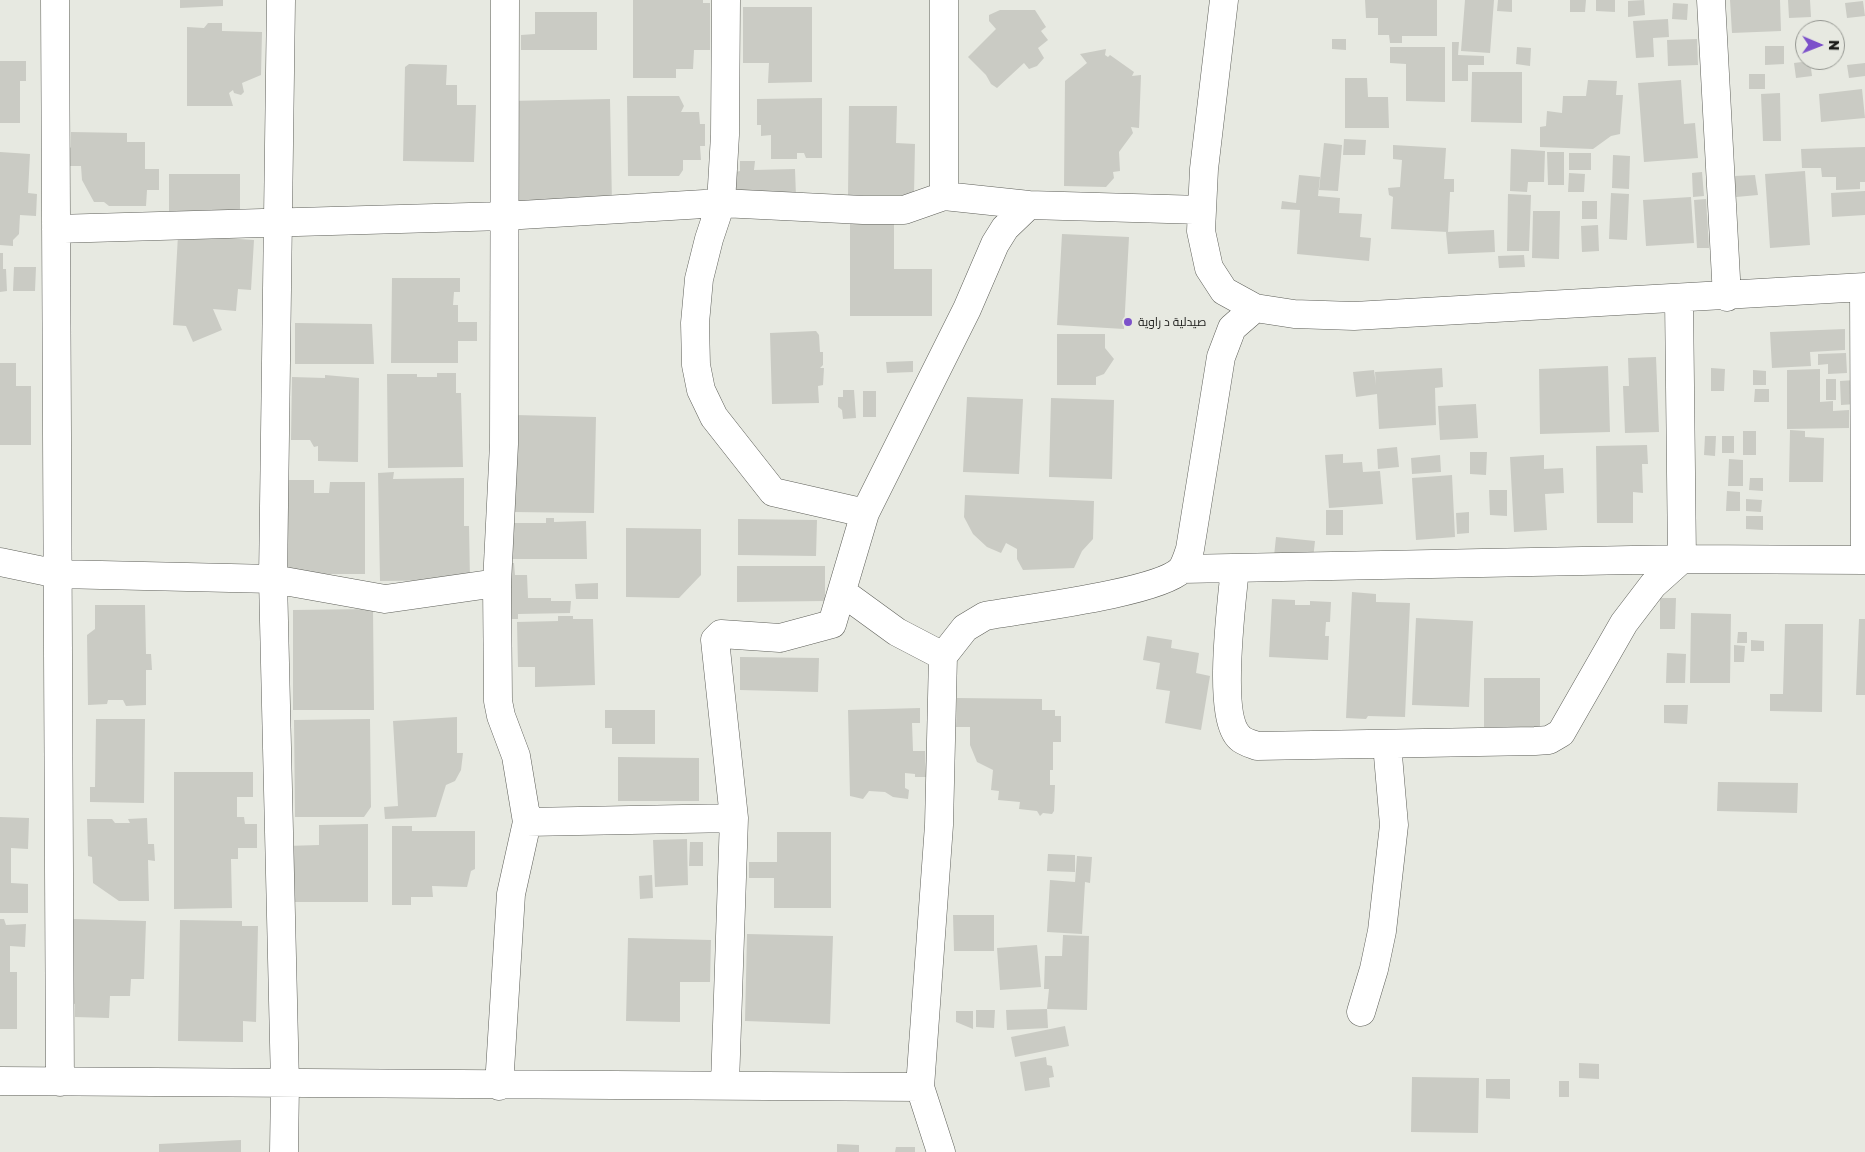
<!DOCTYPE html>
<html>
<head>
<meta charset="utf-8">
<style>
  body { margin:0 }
  #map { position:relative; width:1865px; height:1152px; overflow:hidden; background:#e7e9e1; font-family:"Golos Text",sans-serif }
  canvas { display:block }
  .north { position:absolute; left:1795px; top:20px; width:50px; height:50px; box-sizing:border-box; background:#e7e9e1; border:1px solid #959791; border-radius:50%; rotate:91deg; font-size:14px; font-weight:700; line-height:20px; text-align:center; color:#1b1b19 }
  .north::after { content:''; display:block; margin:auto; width:18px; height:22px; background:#7c51ca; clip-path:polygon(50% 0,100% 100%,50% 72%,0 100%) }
</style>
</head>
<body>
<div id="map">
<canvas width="1865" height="1152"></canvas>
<div class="north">N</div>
</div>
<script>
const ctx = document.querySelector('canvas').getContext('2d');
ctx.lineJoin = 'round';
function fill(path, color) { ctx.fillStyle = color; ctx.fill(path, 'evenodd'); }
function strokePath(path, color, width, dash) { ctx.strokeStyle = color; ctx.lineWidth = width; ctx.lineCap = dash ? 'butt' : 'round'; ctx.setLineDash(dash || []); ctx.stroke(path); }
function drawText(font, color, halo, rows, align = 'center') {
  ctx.font = font + ' "Golos Text",Cairo,sans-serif'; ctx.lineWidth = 4; ctx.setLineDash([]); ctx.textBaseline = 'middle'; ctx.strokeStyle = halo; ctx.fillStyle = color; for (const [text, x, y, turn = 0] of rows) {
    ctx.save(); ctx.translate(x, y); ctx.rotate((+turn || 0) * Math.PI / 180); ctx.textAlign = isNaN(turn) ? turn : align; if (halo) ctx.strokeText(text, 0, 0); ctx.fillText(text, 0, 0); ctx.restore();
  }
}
fill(new Path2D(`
  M180 0H223V6L180 8Z
  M633 0H703V3H710V50H694L693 69H676V78H633Z
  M1365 0H1437V36H1402V43H1390L1389 35H1378V18H1366Z
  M1465 0H1494L1490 53 1461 51Z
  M1498 0H1512V12L1497 11Z
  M1570 0H1586L1585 12H1570Z
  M1596 0H1615V12L1596 11Z
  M1644 0 1645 15 1628 17V1Z
  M1730 0H1780L1781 31 1732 33Z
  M1788 0H1810L1811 17 1789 18Z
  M1863 1 1865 16 1847 18 1845 3Z
  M1673 3 1688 4 1687 20 1672 19Z
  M743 7H812V82L768 83 769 63H743Z
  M1000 10H1035L1046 27 1041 31 1048 40 1038 48 1044 58 1037 66 1029 69 1024 63 997 88 991 84 986 75 968 57 996 29 989 21V15Z
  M535 12H597V50H521V35L535 34Z
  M1668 19 1669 37 1653 38 1654 57 1636 58 1633 21Z
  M208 23H222V31L262 32 261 75 242 83 244 92 241 95 234 93 233 90 229 93 233 106H187V27L204 28Z
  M1799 36H1805V54H1801Z
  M1332 39H1346V50L1332 49Z
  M1697 39 1698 65 1668 66 1667 40Z
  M1452 42H1459L1458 55 1484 56V65H1468V81H1452Z
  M1765 46H1784V64L1765 65Z
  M1390 47H1445V102L1406 101V64L1390 63Z
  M1517 47 1531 48 1530 66 1516 64Z
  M1106 49 1105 55 1108 57 1110 55 1134 72 1132 76 1141 75 1139 128 1131 127 1133 133 1119 152 1120 171 1113 172 1114 178 1106 187 1064 186 1065 81 1087 63 1080 54Z
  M0 61H26V81H20V123H0Z
  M1810 61 1812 76 1796 78 1794 63Z
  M1865 63V76L1849 78 1847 65Z
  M409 64 447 65 446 85H457V105H476L474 162 403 161 405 67Z
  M1472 72H1522V123L1471 122Z
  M1749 74H1765V89H1749Z
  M1345 78H1367L1368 97H1388L1389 128H1345Z
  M1588 80 1617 81 1616 95H1623L1620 134 1611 136 1593 149 1540 147V127L1546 126 1547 111 1562 113 1563 96H1586Z
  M1681 80 1684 124 1695 123 1698 158 1644 162 1638 83Z
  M1862 89 1865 118 1821 122 1819 94Z
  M1780 93 1781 141H1763L1761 94Z
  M627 96H679L684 106 681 112H699L700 124H705V146H700L701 160H683V170L679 176H628Z
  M822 98V158H806L804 153H797V159H771V135L761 136V125H757V99Z
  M610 99 612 205 526 207 510 193 508 101Z
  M849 106H897L896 143 915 144 914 195H848Z
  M71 132 127 133V142H145V169H159V190H147L146 206H109L104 202H94L82 180 81 166H69L66 152 71 147Z
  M1344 139 1366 140 1365 155H1343Z
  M1324 143 1342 145 1338 191 1319 190Z
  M1393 145 1446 148 1444 179H1454V192H1450L1448 232 1391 229 1393 197 1389 195 1388 188 1400 187 1402 160 1393 159Z
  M1865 147V182H1860V189L1836 190V177H1822L1821 168H1802L1801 149Z
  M1511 149 1545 151 1544 182H1528L1527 192 1510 191Z
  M0 152 30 154 28 193 37 194 36 216 20 215 19 234 13 240V246L0 245Z
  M1547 152H1564V185H1548Z
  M1569 153H1591V170H1569Z
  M1613 155 1630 156 1629 189 1612 188Z
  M740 161H755L754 170 795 169 796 197 736 199V172L740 171Z
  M1805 171 1810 245 1770 248 1765 174Z
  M1702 172 1704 196 1693 197 1692 173Z
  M1569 173 1585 174 1584 192H1568Z
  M169 174H240V219H169Z
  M1299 175 1320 177 1318 196 1340 198 1339 213 1362 214 1360 237 1371 238 1369 261 1297 254 1300 210 1281 209 1282 201 1296 203Z
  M1755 175 1758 195 1736 197 1734 176Z
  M1865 191V215L1832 217 1831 193Z
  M1611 193 1629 194 1627 240 1609 239Z
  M1508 194 1531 195 1529 251H1507Z
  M1691 197 1694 243 1646 246 1643 200Z
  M1706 199 1709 248H1697L1694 200Z
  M1582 201H1597V219H1582Z
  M1533 211H1560L1559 259 1532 258Z
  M850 224H894V269H932V316H850Z
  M1598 225 1599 251 1582 252 1581 226Z
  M1494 230 1495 252 1448 254 1446 232Z
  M1062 234 1129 237 1124 329 1057 325Z
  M178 235 254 240 251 290 238 289 236 311 213 309 222 330 193 342 186 326 173 325Z
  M0 253H3V269H6L7 291 0 292Z
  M1524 255 1525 267 1499 268 1498 256Z
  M14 267H36L35 291H13Z
  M392 278H460V292H454L453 305H458V322H477V341H458V363H391Z
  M295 323 372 324 374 364H295Z
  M1845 329V350L1810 352 1811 366 1772 368 1770 332Z
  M816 331 819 335 820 352H823V365L820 368H824L823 385 818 386 819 403 772 404 770 333Z
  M1057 334H1105V348L1114 359 1104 374 1096 377V385H1057Z
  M1846 353 1847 373 1828 374V364L1818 365V354Z
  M1656 357 1659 432 1625 433 1623 386H1629L1628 358Z
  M913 361V372L887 373 886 362Z
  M0 363H16V386H31V445H0Z
  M1608 366 1610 432 1540 434 1539 369Z
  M1442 368 1443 387 1435 388 1436 425 1379 429 1377 394 1356 397 1353 372 1374 370 1376 385 1375 372Z
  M1711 368 1725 369 1724 391H1711Z
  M1820 369V402L1833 401V411L1849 410V428L1787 429V370Z
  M1753 370 1766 371V385H1753Z
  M437 373H456V393H461L463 467 388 468 387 374H417V377H437Z
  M325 375 359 378 358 462 318 461V446L314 447 310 440H291L292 377 325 378Z
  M1826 379H1836V400H1826Z
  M1855 380 1856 404 1841 405 1840 381Z
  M1755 389H1769V402H1754Z
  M843 390H854L856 418 843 419 842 410 838 407V397H843Z
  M863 391H876V417H863Z
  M967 397 1023 399 1019 474 963 472Z
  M1051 398 1114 400 1112 479 1049 477Z
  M1476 404 1478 438 1440 440 1438 406Z
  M515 415 596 417 594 513 513 512Z
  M1790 430 1805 431V437L1824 438 1823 482H1789Z
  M1743 431H1756V455H1743Z
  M1705 436H1716L1715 456 1704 455Z
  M1722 436H1734V453H1722Z
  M1647 445 1648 464H1642L1643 493 1633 492V523H1597L1596 446Z
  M1397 447 1399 467 1378 469 1377 449Z
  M1470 452H1487L1486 475 1470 474Z
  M1343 454V463L1362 462 1363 472 1380 471 1383 504 1329 508 1325 455Z
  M1440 455 1441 472 1412 474 1411 458Z
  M1544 455V469L1563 468 1564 493 1545 494 1547 530 1514 532 1510 457Z
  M1729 459 1743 460V486H1728Z
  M394 472 393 479 464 478V526H469L470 580 380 581 378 473Z
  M1452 475 1455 537 1416 540 1412 478Z
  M1750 478H1763V491L1749 490Z
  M288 480H314V493H329L330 482H365V574H288Z
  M1489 490H1507V516L1490 515Z
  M1727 491 1740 492V511H1726Z
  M965 495 1094 501 1093 539 1082 551 1074 568 1023 570 1017 559V549L1006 543 1001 553 987 547 973 534 964 517Z
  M1746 499 1762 500 1761 512 1746 511Z
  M1326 510H1343V535H1326Z
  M1469 512V533L1457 534 1456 513Z
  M1746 516H1763V530L1746 529Z
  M546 518H554V522L586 521 587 559H512V523H546Z
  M738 519 817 520 816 556 738 555Z
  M626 528 701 529V575L679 598 626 597Z
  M1276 537 1315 541 1313 559 1274 556Z
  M505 563H514L515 575H527L528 598H551V601H571L570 613 518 614V619H505Z
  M737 566H825V601L737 602Z
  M598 583V599H576L575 584Z
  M1352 592 1376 594V602L1410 603 1405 717 1368 716 1366 719 1346 718Z
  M1660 598H1676L1675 629H1660Z
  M1272 599 1295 600V605H1310V601L1331 602 1330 622H1326L1325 636H1329L1328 660 1269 657Z
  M95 605H145L146 654H151L152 670H146V705L126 706 123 700H108L107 704 88 705 87 635 95 629Z
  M373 609 374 710H293V610Z
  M1691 613 1731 614 1730 683H1690Z
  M558 616H573V619H593L595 685 535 687V667H518L517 622 558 621Z
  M1416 618 1473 621 1469 707 1412 705Z
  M1859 619H1865V695H1856Z
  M1785 624H1823L1822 712 1770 711V694H1783Z
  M1738 632H1747V643H1737Z
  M1147 636 1172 640 1171 648 1199 653 1196 673 1210 676 1201 730 1165 723 1170 691 1156 689 1160 663 1143 660Z
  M1751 640 1764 641V651H1751Z
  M1734 645 1745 646 1744 662H1734Z
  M1667 653 1686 654 1685 683H1666Z
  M740 657 819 658 818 692 740 690Z
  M1484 678H1540V727H1484Z
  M957 698 1042 699V710H1055V716H1061V742H1053V770H1050V785H1055L1054 811 1052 814 1043 813 1040 816 1037 811 1019 809 1020 802 998 800 999 791 991 790 993 770 977 762 970 745V727H956Z
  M1664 705H1688L1687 724 1664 723Z
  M920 708V723H912L913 751H925L926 777H915V774L905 773V788L909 790 908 799 893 797 885 792 869 791 863 799 850 796 848 710Z
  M605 710H655V744H612V728H605Z
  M457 717V753H463L461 770 455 781 446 785 436 817 385 819 384 807 398 806 393 721Z
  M96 719H145L144 803 90 802V787H95Z
  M370 719 371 807 364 817H295L294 720Z
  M618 757 699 758V801H618Z
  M174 772H253V797H237V817H244L245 824H257V848H238V859H231L232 908 174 909Z
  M1718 782 1798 783 1797 813 1717 811Z
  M0 817 29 818 28 849 11 848V883L28 884V913H0Z
  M147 818 148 844H154L155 861 148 860 149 901H119L93 883 92 857 88 856 87 819H112L115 823H130L128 819Z
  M368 824V902H286V846L319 845V825Z
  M392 826H412V831H475V869L471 871 467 887 432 886 433 897H411V905H392Z
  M777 832H831V908H774V878H749V862H777Z
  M687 839 688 885 655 887 653 840Z
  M690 842H703V866H689Z
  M1048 854 1075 855V872L1047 871Z
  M1077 856 1092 857 1090 883 1085 882 1082 934 1047 932 1050 880 1075 882Z
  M652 875 653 898 640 899 639 876Z
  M953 915H994V951H954Z
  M0 919H4L6 925 26 924 25 947 10 946V972H17V1029H0Z
  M73 919 146 921 144 979H131L130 996H110L109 1018 75 1017V1004L70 1003Z
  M180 920 242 921V926H258L256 1022 243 1021V1042L178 1041Z
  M747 934 833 936 830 1024 745 1021Z
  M1063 935 1089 936 1087 1010 1047 1009 1049 989H1044L1045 956H1062Z
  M628 938 711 940 710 982H680V1022L626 1021Z
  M1037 945 1041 987 1000 990 997 948Z
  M1047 1009 1048 1028 1007 1030 1006 1010Z
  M976 1010H995L994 1028 976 1027Z
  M956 1011H973V1029L956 1022Z
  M1065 1026 1069 1046 1015 1057 1011 1037Z
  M1046 1057 1047 1065 1052 1066 1054 1077 1049 1078 1050 1087 1025 1091 1020 1062Z
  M1579 1063 1599 1064V1079L1579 1078Z
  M1412 1077 1479 1078 1478 1133 1411 1132Z
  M1486 1079H1510V1099L1486 1098Z
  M1559 1081H1569V1097H1559Z
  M241 1140V1152H159V1144Z
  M837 1144 859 1145V1152H837Z
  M896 1147H915V1152H895Z`), '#cacbc4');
const minor = new Path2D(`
  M55 0 60 1082
  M281 0 273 579 285 1084 284 1152
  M726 0 725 135 721 203 709 239 699 279 695 323 696 365 701 390 714 417 773 492 865 513
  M1224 0 1204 169 1201 231 1209 268 1224 291 1255 308 1294 314 1354 316 1865 287
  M1711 0 1727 297
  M944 196V0
  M56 229 504 216 721 203 863 210H904L944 196 1029 205 1202 210
  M1864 287 1865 560
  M0 562 58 574 273 579 385 599 497 583
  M1235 568C1232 601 1216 717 1240 738 1244 742 1252 744 1257 746L1535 741 1549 740 1561 733 1624 623 1653 585 1682 559 1679 299
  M1182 569 1682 559 1865 560
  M842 592 897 632 943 656
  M527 822 734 818
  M1361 1012 1374 969 1382 931 1394 825 1387 744
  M0 1081 920 1087
  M725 1084 734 818 715 640 721 634 780 638 832 624 865 513 967 309 995 244 1005 228 1029 205
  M499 1086 511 894 527 822 516 756 501 716 498 701 497 583 504 444 505 0
  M941 1152 920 1087 939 825 943 656 965 628 985 616C1023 609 1157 593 1181 570 1185 565 1188 555 1190 549L1221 357 1232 328 1255 308`);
strokePath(minor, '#5f605a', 29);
strokePath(minor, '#fff', 28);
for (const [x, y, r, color] of [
  [1128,322,5,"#7c51ca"]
]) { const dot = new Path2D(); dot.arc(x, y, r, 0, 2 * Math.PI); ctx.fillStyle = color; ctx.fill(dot); strokePath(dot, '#e7e9e1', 2); }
drawText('12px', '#1b1b19', '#e7e9e1', [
  ["صيدلية د راوية",1138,322]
], 'left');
</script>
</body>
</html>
